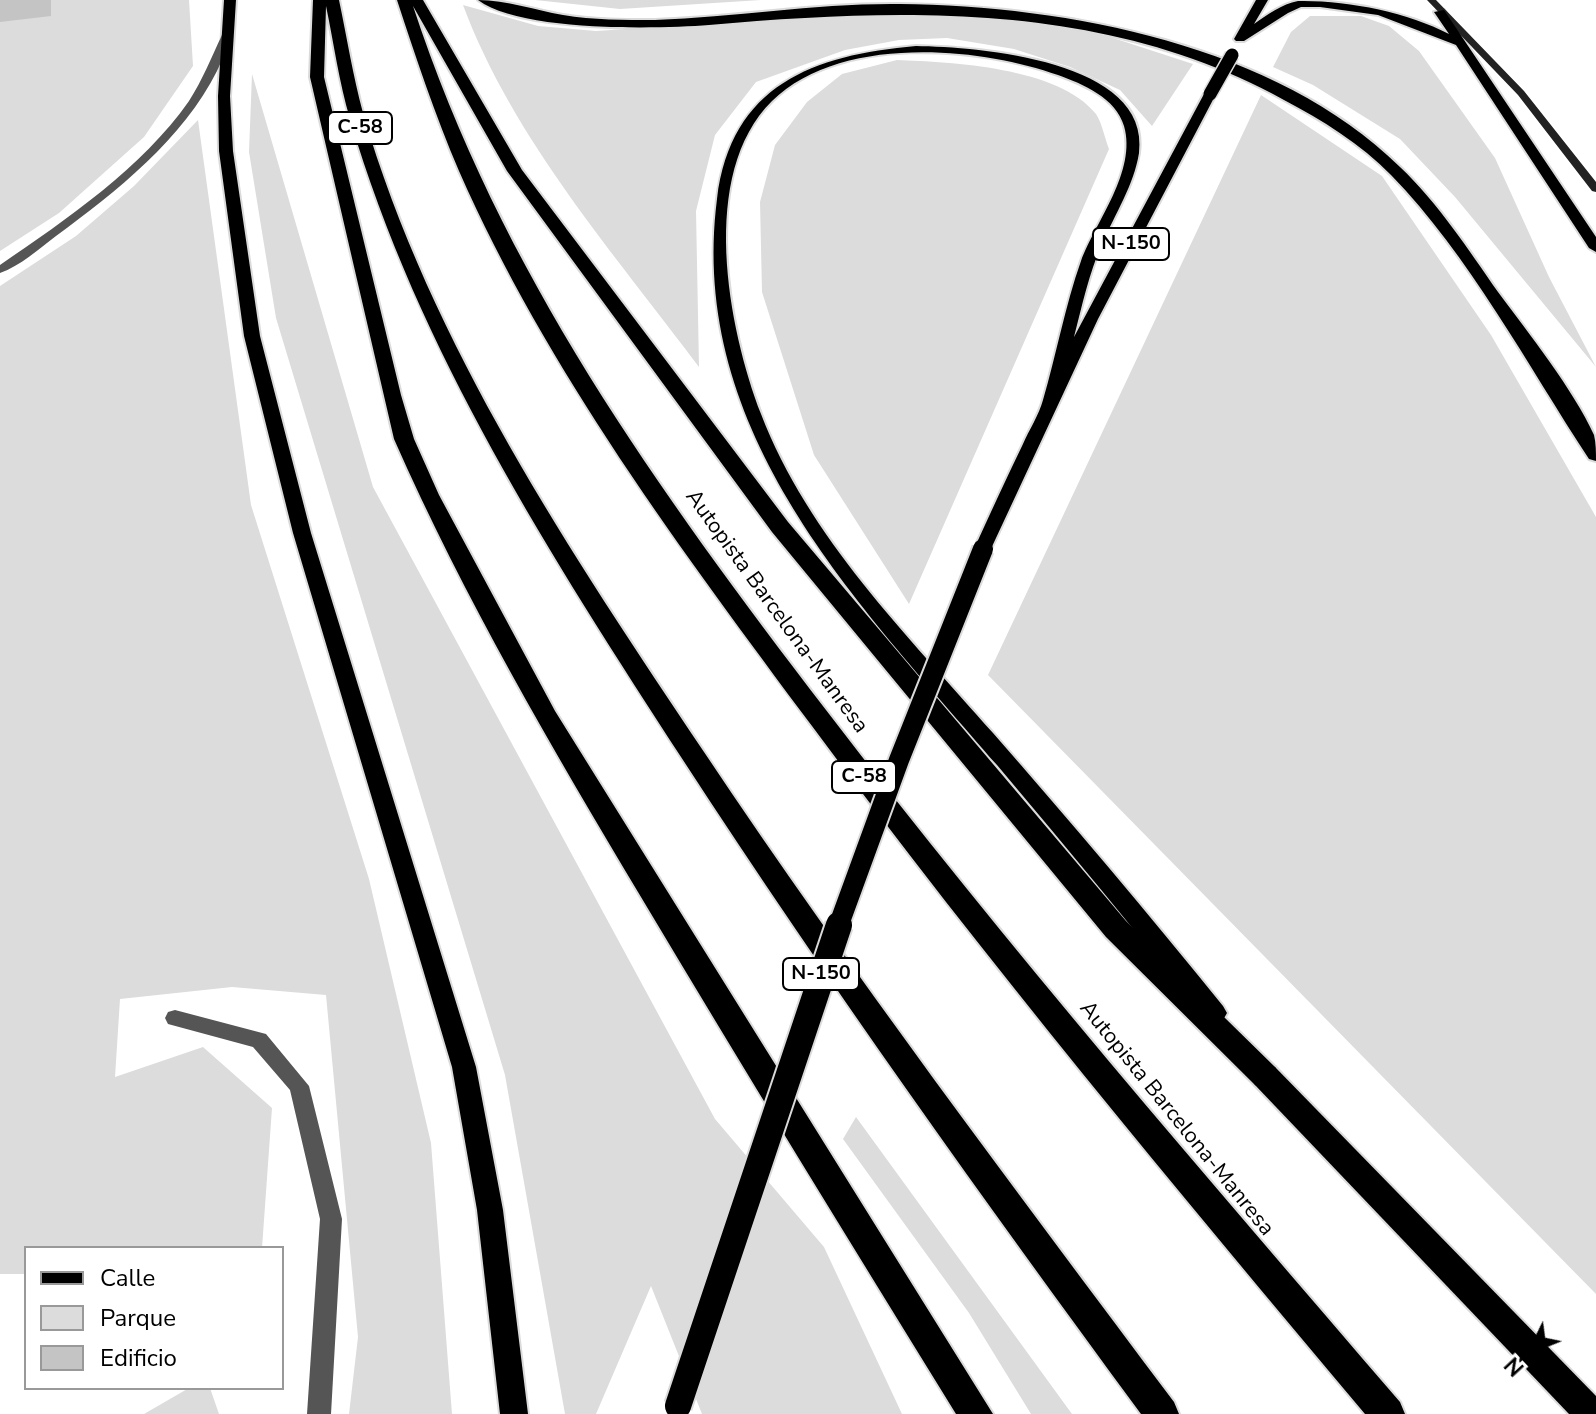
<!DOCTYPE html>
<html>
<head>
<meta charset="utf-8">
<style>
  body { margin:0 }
  #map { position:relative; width:1596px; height:1414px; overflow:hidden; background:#fff; font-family:"Nunito Sans",sans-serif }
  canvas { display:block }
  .legend { position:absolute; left:24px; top:1246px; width:260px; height:144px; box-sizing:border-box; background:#fff; border:2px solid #999; margin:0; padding:10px 14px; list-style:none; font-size:24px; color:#000 }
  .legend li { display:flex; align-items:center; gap:16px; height:40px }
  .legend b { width:40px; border:2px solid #999 }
  .north { position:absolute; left:1492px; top:1310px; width:80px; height:80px; -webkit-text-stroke:6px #fff; paint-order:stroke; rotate:227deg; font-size:22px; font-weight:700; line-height:32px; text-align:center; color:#000 }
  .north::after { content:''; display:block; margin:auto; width:28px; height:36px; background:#000; clip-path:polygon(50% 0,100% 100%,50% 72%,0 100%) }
</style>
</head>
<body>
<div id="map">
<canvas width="1596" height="1414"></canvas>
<ul class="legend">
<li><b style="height:10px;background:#000"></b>Calle</li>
<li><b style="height:22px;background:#dcdcdc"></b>Parque</li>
<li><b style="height:22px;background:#c4c4c4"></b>Edificio</li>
</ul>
<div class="north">N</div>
</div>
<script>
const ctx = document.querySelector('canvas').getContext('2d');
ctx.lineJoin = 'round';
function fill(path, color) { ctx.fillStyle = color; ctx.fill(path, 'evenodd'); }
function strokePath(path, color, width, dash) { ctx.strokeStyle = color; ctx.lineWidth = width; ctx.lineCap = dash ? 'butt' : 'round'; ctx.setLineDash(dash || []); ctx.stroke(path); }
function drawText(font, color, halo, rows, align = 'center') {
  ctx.font = font + ' "Nunito Sans",sans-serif'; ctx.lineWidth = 6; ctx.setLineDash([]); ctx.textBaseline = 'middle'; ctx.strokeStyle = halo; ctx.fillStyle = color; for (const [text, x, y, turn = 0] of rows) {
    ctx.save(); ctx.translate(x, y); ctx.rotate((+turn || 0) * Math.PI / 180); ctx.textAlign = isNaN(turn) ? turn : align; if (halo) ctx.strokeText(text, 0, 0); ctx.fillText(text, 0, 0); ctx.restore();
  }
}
fill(new Path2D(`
  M0 0H189L193 66 144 137 59 213 0 251Z
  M535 0H761L620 9Z
  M463 5 538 26 596 31 869 13 1016 17 1104 35 1193 64 1152 126 1120 90 1070 67 1014 49 947 38 899 40 845 50 756 82 715 135 696 211 699 367C614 253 513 139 463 5Z
  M1310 16H1361L1389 26 1419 51 1495 158 1549 277 1596 367 1455 197 1400 139 1313 85 1273 67 1291 32Z
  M897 60C951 62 1059 67 1096 114 1102 123 1105 139 1109 149L909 604 814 455 762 292 760 202 775 145 807 102 842 74Z
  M252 74 373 487 715 1119 824 1247 902 1414H702L651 1286 596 1414H565L505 1075 276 318 249 152Z
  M1261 95 1382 176 1491 335 1596 517V1294L988 675Z
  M198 120 251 505 369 879 431 1143 452 1414H349L358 1337 326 995 232 987 120 999 115 1077 203 1047 272 1108 262 1248H26V1274H0V286L76 236 134 186Z
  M856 1117 1072 1414H1031L969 1313 843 1139Z
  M189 1388H210L219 1414H144Z`), '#dcdcdc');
fill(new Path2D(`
  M0 0H51V16L0 22Z`), '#c4c4c4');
const primary = new Path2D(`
  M224 0H236L230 96 233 151 260 336 311 533 476 1067 503 1210 528 1414H500L477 1210 452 1067 293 533 244 336 219 151 218 96Z
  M1256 0H1268L1254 24C1267 15 1282 4 1298 1 1346 0 1407 12 1449 34L1434 12 1444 10 1596 237V252L1589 248 1456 45 1378 15 1320 7H1301L1288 13 1244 41H1236L1234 39Z
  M916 46C978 47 1151 60 1139 153 1134 185 1115 214 1102 244 1089 273 1082 306 1074 337L1204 94 1210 90 1216 94 1098 319 989 553 983 555 974 549C990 514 1006 479 1023 444 1029 430 1039 415 1043 400 1056 356 1065 306 1081 261 1096 221 1137 171 1124 126 1116 98 1083 84 1058 75 977 46 839 35 772 101 698 174 728 328 761 414 808 537 908 636 993 733 1071 822 1148 913 1223 1006L1227 1013 1223 1020 1215 1023 1207 1020C1138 934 1068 849 997 765 858 603 687 433 717 199 731 85 813 55 916 46Z`);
const trunk = new Path2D(`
  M1265 1064 1275 1067 1596 1396V1414H1569L1255 1085 1251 1076 1255 1067Z`);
const motorway = new Path2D(`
  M313 0H339C347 38 353 76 363 113 431 346 571 553 704 752 853 975 1014 1188 1174 1402L1179 1414H1141C983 1199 828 983 683 760 552 558 418 351 350 119 339 82 334 44 326 6L324 77 401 395 414 439 439 495 555 711 993 1414H956C850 1242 744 1070 641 897 552 748 464 598 394 439L310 77Z
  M397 0H423L522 170 788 522 1126 921 1275 1067 1280 1076 1275 1085 1265 1089 1255 1085 1106 937 772 532 507 171 413 6C500 272 657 489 826 710 1008 948 1205 1175 1400 1402L1405 1414H1365C1176 1189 987 962 812 726 682 551 547 371 459 171 435 115 416 58 397 0Z
  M478 0C507 0 534 10 563 15 593 20 625 20 655 20 737 17 818 3 900 4 1068 6 1276 45 1400 167 1438 203 1468 249 1498 292 1529 334 1573 389 1594 435 1596 443 1596 453 1596 461L1589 459C1528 366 1469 255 1391 175 1361 144 1322 120 1284 100 1107 2 905 8 709 25 656 29 521 32 478 0Z`);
strokePath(primary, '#dbdbdb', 4);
strokePath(trunk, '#dbdbdb', 4);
strokePath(motorway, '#dbdbdb', 4);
fill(new Path2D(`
  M175 1010 266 1034 309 1086 342 1219 331 1414H307L320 1219 290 1090 253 1047 168 1024 165 1018 168 1012Z`), '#555');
fill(new Path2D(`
  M222 35 230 37C226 48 222 61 217 71 183 139 116 192 56 236 39 249 20 266 0 273V265C67 219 142 168 189 101 203 79 211 58 222 35Z`), '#555');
fill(new Path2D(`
  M1427 0H1436L1524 91 1596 182V192L1592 191 1518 95Z`), '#222');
fill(primary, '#000');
fill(trunk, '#000');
fill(motorway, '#000');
const primaryBridgeFar2 = new Path2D(`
  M1210 94 1232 55`);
const primaryBridgeFar1 = new Path2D(`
  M838 927 899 760 983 549`);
const primaryBridge = new Path2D(`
  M678 1406 839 925`);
strokePath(primaryBridgeFar2, '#dbdbdb', 16, []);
strokePath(primaryBridgeFar1, '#dbdbdb', 24, []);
strokePath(primaryBridge, '#dbdbdb', 30, []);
strokePath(primaryBridgeFar2, '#000', 13);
strokePath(primaryBridgeFar1, '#000', 20);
strokePath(primaryBridge, '#000', 26);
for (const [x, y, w] of [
  [360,128,64],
  [1131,244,76],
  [864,777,64],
  [821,974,76]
]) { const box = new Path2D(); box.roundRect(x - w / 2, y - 16, w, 32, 6); ctx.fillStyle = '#fff'; ctx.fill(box); strokePath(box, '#000', 2); }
drawText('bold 20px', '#000', null, [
  ["C-58",360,128],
  ["N-150",1131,244],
  ["C-58",864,777],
  ["N-150",821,974]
]);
drawText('22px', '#000', '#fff', [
  ["Autopista Barcelona-Manresa",776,612,54],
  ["Autopista Barcelona-Manresa",1176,1119,51]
]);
</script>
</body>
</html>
